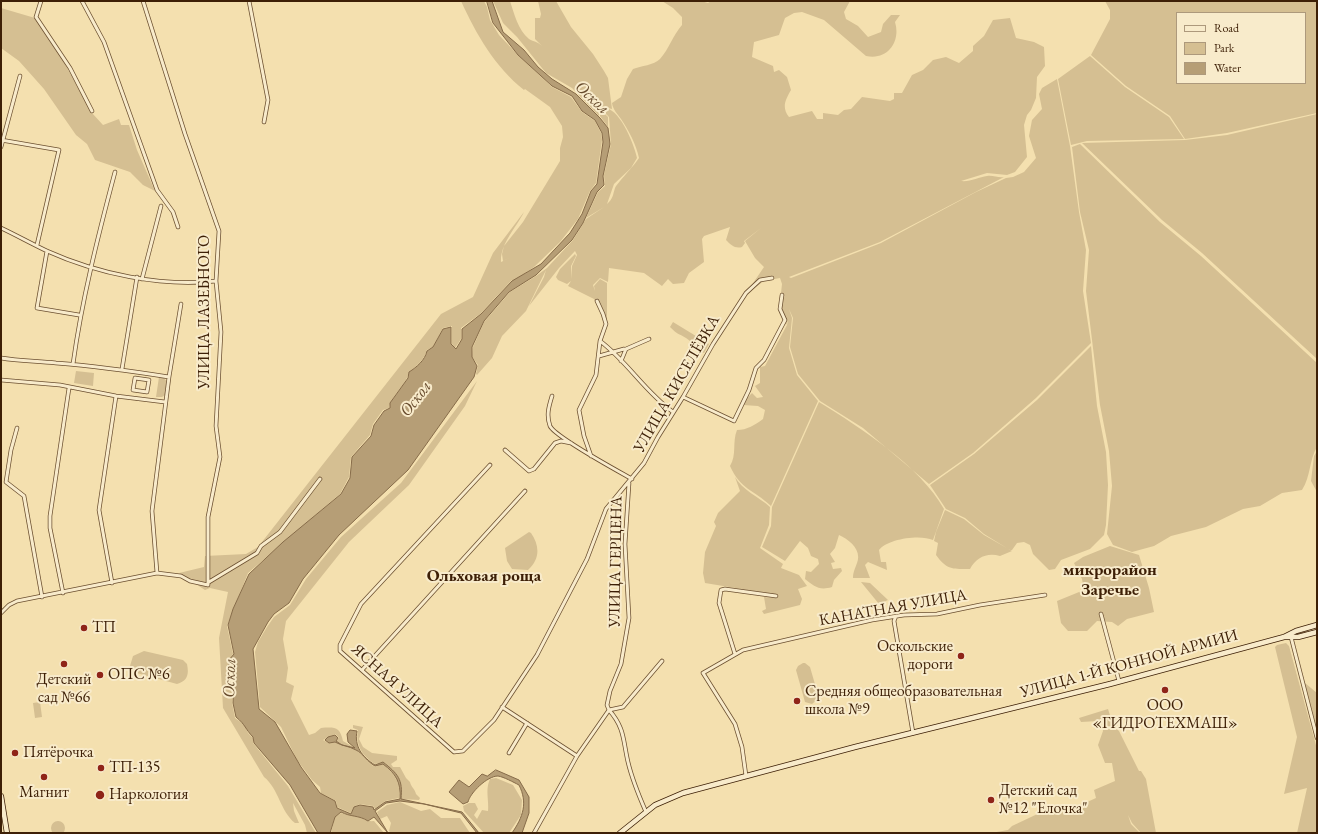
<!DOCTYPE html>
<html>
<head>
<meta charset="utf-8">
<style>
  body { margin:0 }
  #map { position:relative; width:1318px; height:834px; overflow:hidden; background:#f4e0af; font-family:"EB Garamond",serif }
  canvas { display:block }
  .frame { position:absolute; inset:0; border:2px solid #3d1f06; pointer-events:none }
  .legend { position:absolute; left:1176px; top:12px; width:130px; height:72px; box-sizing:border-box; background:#f8ebcb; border:1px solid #ad997c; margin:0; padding:5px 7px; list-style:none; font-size:12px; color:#3d1f06 }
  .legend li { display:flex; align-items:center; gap:8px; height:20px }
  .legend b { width:20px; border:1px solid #ad997c }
</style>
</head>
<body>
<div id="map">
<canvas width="1318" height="834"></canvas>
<div class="frame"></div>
<ul class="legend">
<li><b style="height:5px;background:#f8ebcb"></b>Road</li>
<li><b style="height:11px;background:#d5bf92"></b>Park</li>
<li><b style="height:11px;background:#b69e76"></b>Water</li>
</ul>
</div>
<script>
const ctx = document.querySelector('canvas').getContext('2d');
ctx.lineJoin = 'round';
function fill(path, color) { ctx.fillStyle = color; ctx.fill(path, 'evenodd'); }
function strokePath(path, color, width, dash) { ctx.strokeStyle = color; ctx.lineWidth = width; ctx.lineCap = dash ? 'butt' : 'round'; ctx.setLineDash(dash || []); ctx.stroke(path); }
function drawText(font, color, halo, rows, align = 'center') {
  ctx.font = font + ' "EB Garamond",serif'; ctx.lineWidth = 4; ctx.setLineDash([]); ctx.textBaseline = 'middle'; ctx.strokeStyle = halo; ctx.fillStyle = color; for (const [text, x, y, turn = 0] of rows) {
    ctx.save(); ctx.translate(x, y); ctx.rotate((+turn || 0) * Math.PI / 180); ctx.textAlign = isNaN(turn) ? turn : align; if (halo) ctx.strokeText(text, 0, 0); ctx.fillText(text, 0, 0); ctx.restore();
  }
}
fill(new Path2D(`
  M461 1H484L487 7 490 20 499 35 519 56 552 87 571 97 582 112 595 121 601 133 602 140 596 183 590 191 578 219 560 242 534 267 514 281 512 280 480 314 461 328V339L455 348 452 344V326L443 328 433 347 427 350C424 360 417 366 409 372 406 386 392 394 389 408L383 410 373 424 370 435 351 457 349 477 340 494 248 573 227 626 233 654 228 661 234 682 232 703 235 718 245 725 248 733 253 738V743L288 786 316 833H307L305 825 293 803 294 811 299 823H295C280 811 279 789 264 777L223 708 219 638 228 592 210 588 205 590 179 573 204 567 205 556 246 554 258 547 441 314 473 297 493 253 524 212C516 228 500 244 501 262L516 255 503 261 502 254 504 246 523 222 560 161V148L563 137 562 126 550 107 525 89 524 90C495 67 476 34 461 1Z
  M493 1H510C514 13 518 30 529 39 534 42 537 41 542 46L535 39V18H540L541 14 538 1H556L571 27 593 54 604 71 608 78 612 109 608 108 604 113 608 117V127L600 116V112L599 111V116L572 88 546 73 517 37 503 23Z
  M662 1H701L708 3 711 1H850L844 12 846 19 858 26 868 37 881 32 883 24 891 15H900L895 22C901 41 888 61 866 56L824 20 802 12 794 13 785 18 779 35 754 42 752 57 773 66 774 72 779 70 787 77 791 90C786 99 781 107 789 117L812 111 817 119H823V113L838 115 844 110 851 109 862 97 890 101 894 99V93H902L912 75 923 70 933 60 946 57 959 63 973 51V46L984 36 993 20 1010 18 1016 38 1034 42 1044 47 1045 66 1037 77 1036 98 1031 110 1027 115 1024 125 1027 157 1015 172 1007 175 987 173 961 181C970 182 979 177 987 176 993 175 998 178 1004 177L880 242 789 277 791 278 881 243 976 192 1006 178 1013 177 1024 172 1036 158 1029 136 1032 120 1042 109 1039 94 1042 88 1057 79 1070 146 1079 212 1086 250 1083 291 1091 343 1036 398 973 453 929 484 863 428 820 401 798 374 790 347 793 318 789 309 792 318 789 348 797 375 818 401 771 506C753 489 741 490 730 466 737 455 732 442 737 430 747 430 755 425 763 419L765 410 758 406 743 405 745 400 752 393 757 398 763 397 755 386 760 383V367L765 366 787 325 788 320 786 325 779 311 782 284 780 278 764 281 745 295 764 267 755 258 745 241 761 228 794 223 761 228 744 241 745 243 742 247C735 249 731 245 726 240L730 227 704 236 702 239 704 262 689 273 684 283 673 284 668 279 662 286 644 273 609 268 608 282 600 278 593 285 595 291 594 286 600 279 607 283V290L605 291 607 290V325L594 299 568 286 571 281 567 284 558 280 556 277 560 269 575 254 576 256 571 266 572 279V266L577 255 575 251 559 268 529 306 544 277 546 270 526 311 502 336 492 358 477 375 476 374 478 365 472 357 473 347 484 322 510 292 536 276 547 268 573 240 586 219 604 207 586 218 598 192 605 186 604 175 611 144 609 117 605 113 609 109C624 116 636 151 637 158L631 168 614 184 607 204C613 199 613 194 615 188 618 182 634 166 639 158 636 144 629 131 621 119 617 113 613 110 612 103L621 97 627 79 633 69C641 66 654 65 660 59 669 49 673 35 682 25V17L673 8Z
  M1105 1H1317V113L1227 133 1185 139 1170 116 1126 86 1091 55 1110 19V10ZM1177 13H1305V83H1177Z
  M1 8 35 18 61 57 92 113 103 125 119 119 121 125H129L137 150 155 191 143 185 130 172 95 160 87 144 76 135 44 89 19 61 1 48Z
  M1090 56 1125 87 1169 117 1184 139 1087 141 1071 145 1058 79Z
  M1317 114V359L1202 253 1162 220 1082 143 1185 140 1227 135Z
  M1080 144 1160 222 1201 256 1317 363V447C1309 460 1311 476 1302 490L1282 493 1260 506 1243 509 1206 527 1171 536 1154 546 1132 552 1113 545 1107 534 1112 486 1109 451 1100 405 1086 291 1089 250 1080 212 1072 147Z
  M673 322 709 344 704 353C695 350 693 342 686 338 678 333 678 335 670 327Z
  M1091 346 1097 406 1106 452 1108 485 1106 525 1104 535 1090 549 1061 560 1055 569 1049 570 1033 554 1030 545 1024 542 1017 543 1012 550H1010L984 534 965 518 946 509 930 485 974 454 1037 400Z
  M76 371 94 373 93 386 74 383Z
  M159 377 164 378 167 382 165 395 162 397H156Z
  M477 381 465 406 409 485 349 542 286 621 283 639 288 668 286 682 294 686 291 699 309 735 315 733 321 728C335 727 340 727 343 741L355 748 342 745 336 741 339 738 335 734 323 740 329 743 335 742C342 746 349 746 356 750 363 753 366 762 375 767L383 764C395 775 401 782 399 798L385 801 375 809 373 806 360 804 354 807 351 813 337 807 336 801 321 793 320 787 312 780 297 760 281 727 260 707 255 652 258 642 267 627 274 617 290 605 306 579 341 537 401 483Z
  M819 402C861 428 920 466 944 509L933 540C920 534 887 539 879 550L881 562H886L887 570 868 562 865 565 870 578H853C853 572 855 569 857 563 862 550 850 540 839 535L835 548 830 554 835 562 831 563 833 569 841 568 842 571 834 580 832 587C819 591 814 586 805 579L806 571 811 572 819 564 818 559 811 556 808 548 800 541 785 561 762 547 771 526 772 507Z
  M1317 451V492L1311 481 1314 456Z
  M735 477C742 490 759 497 770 507L769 525 760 548 783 564 781 568 799 575 807 586 798 589 802 599 800 605 764 614 762 611 766 609 764 597 778 598V595L705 583 703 573 705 552 716 526 714 522 718 513 740 491Z
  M945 510 964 519 984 535 1012 551 1000 556C988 552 976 557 970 569 952 569 947 570 936 555L938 543 934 541 936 532Z
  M529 532 531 533C540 546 540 559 528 570L512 569 507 561 505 548Z
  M1110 546 1139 555 1149 588 1154 612 1127 619 1118 626 1112 622 1097 621 1087 631H1068L1061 623 1057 601 1084 590 1082 579 1074 563 1083 557Z
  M861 582 870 583 888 600 879 604Z
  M1286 643 1289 646 1317 749V833H1297L1307 788 1284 794 1297 737 1275 647 1277 645Z
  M144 651 183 660 187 664C189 674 188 681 177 684L133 672 130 666 133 656Z
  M803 663H805L810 667 819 698 812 704 805 702 796 670 798 666Z
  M1305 683 1317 693V730Z
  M40 702 42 717 35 718 33 703Z
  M1108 709 1113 725 1119 731 1139 771H1141L1146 779 1156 833H1141L1132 823 1128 815 1131 824 1140 833H991L1008 830 1012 826 1048 809 1066 808 1084 803 1085 805V803L1096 798 1094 790 1115 781 1112 763H1105L1098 745 1103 731 1102 724 1098 721 1081 722 1079 718Z
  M353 725 363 727 359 739 363 747 372 753 397 756V760L391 764 393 767H400L406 778 410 782C411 787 415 789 416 794L420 798 419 800 401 799C403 779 398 774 383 762L375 764C363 757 355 745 358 730L353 728Z
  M496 778 513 785 522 800 521 815 509 833H484L464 811 463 806 469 803H475L478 809 474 815 477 819 482 810 488 811C489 799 485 790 490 779Z
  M400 802 421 811 430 809 441 818H460L470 833H391L389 831 391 823 387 816 380 819 377 812 387 805Z
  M341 813C348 816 353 815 359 817 365 818 367 822 374 821L384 833H331L335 817Z
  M51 828a7 7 0 1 1 14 0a7 7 0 1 1-14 0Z`), '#d5bf92');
const water = new Path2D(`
  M487 1H492L503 32 524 50 538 67 552 79 576 94 600 118 608 128 610 144 603 176 604 185 597 192 583 223 572 240 536 275 509 292 484 321 472 347V357L477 366 474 377 408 470 339 535 303 579 289 603 274 614 268 622 253 649 259 709 275 722 301 767 320 793 335 801 337 808 351 814 354 807 360 805 373 807 374 810 385 802 400 799C401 782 396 774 383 764L375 766C367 762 363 753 356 750 349 746 342 746 335 742L329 743 325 740 328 737 335 735 338 738 336 741 342 745 355 748 348 742 347 734 350 730 357 731C354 746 362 757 375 765L383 762C398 774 403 779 401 799L462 812 479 833H477L461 813 424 804 400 801 386 803 375 811 388 833 374 817 368 821C359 815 350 817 341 812L335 817 330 833H318L290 785 254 743 253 737C245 729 246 725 236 717L233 703 234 682 228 661 234 654 228 625 233 609 249 574 283 542 341 494 350 478 352 457 371 436 374 425 384 411 390 408V403L408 378 409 372C417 367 425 360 427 351L433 347 443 329 451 327V344L456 349 462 339V329L481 314 512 281 541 264 570 233 582 214 591 191 597 184 603 142 602 133 595 120 582 111 572 96 552 86 518 55 493 23Z
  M496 770 519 780 529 797V813L522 833H512C523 817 528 803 519 785 513 782 504 777 498 776 487 776 470 793 468 802L463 804 449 792 459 780 469 787 482 774 487 776Z`);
fill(water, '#b69e76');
strokePath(water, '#866b49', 1);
const street = new Path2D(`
  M41 1 36 17 70 68 92 111
  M82 1 104 42 157 190 173 212 178 227
  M249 1 268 100 264 122
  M1 140 59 150 37 245
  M1 147 20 76
  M1 228C16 235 32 244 47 251 98 274 161 287 216 281
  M47 251 37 308 79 315
  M142 279 161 206
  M597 301 603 314 606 324 600 341C627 361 645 392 673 412
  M599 356 624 349
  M1 358C19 361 38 361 56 363 94 366 131 371 169 377L152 511 157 573
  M621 361 626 349 649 339
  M73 364C82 299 98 236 115 172
  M122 369 137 277
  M169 377 181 304
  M135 378 149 380 147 392 133 390Z
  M1 380 60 385 116 396 165 402
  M552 396C549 406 546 415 550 426 555 437 618 471 632 479
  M683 397 734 421 749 390 756 368 764 360 785 320 780 309 782 295
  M17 428 11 450 6 482 24 496 42 597
  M505 450 529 471 534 469 555 443 561 441 571 443
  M591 456 584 436 579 410 596 375 600 341
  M490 465 361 604 340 645V651L454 752 463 751 494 720 537 655 587 559 606 509 644 463 658 437 683 397 713 344 746 293 760 280 772 278
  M209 582 257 553 261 546 280 532 320 479
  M112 583 99 510 116 396
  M63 593 50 528V516L69 388
  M1 613 9 605 17 601 157 573 181 576 190 581 208 585V517L220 457 216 426 221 332 216 281 219 231 185 134 143 1
  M1101 614 1119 681
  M896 616 894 621 913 733
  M1291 637 1317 738
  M735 654 719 603 721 590 725 589 776 596
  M362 670 525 491
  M502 707 577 756
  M609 710C625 728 623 741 628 762 632 779 639 796 646 812
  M609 710 623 707 662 661
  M509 753 527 723
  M746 776 742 747 735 724 703 673 743 650 872 620 904 615 937 614 980 605 1045 595
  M534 833 577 756 609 710 607 705 610 691 621 664 629 618 625 544 629 483`);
const secondary = new Path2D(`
  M1284 637H1298L1317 632
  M1 796 7 833
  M620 833 655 805 683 793 855 747 1110 684 1284 637 1296 631 1317 625`);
strokePath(street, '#6b4f30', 4.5);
strokePath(secondary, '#3d1f06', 6);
strokePath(street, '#f8ebcb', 3);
strokePath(secondary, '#f8ebcb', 4.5);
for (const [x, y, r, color] of [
  [84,628,4,"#8f2418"],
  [961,656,4,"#8f2418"],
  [64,664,4,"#8f2418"],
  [100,675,4,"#8f2418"],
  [1165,690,4,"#8f2418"],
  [797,701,4,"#8f2418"],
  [15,753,4,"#8f2418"],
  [101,768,4,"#8f2418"],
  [44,777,4,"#8f2418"],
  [100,795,5,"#8f2418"],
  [991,800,4,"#8f2418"]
]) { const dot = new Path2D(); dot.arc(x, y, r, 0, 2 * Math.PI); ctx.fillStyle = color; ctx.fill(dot); strokePath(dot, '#f8ebcb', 1.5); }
drawText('16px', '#3d1f06', '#f8ebcb', [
  ["УЛИЦА ЛАЗЕБНОГО",205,312,-90],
  ["УЛИЦА КИСЕЛЁВКА",677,384,-60],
  ["УЛИЦА ГЕРЦЕНА",616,562,-89],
  ["КАНАТНАЯ УЛИЦА",893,608,-10],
  ["УЛИЦА 1-Й КОННОЙ АРМИИ",1129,664,-15],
  ["ЯСНАЯ УЛИЦА",397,686,42]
]);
drawText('16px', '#3d1f06', '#f8ebcb', [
  ["ТП",92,628],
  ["Оскольские",953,647,"right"],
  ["дороги",953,665,"right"],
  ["ОПС №6",108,675],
  ["Детский",64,680,"center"],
  ["сад №66",64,698,"center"],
  ["Средняя общеобразовательная",805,692],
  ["школа №9",805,710],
  ["ООО",1165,706,"center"],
  ["«ГИДРОТЕХМАШ»",1165,724,"center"],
  ["Пятёрочка",23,753],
  ["ТП-135",109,768],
  ["Детский сад",999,791],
  ["№12 \"Елочка\"",999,809],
  ["Магнит",44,793,"center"],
  ["Наркология",109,795]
], 'left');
drawText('italic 17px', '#674b2d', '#f8ebcb', [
  ["Оскол",592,98,43],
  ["Оскол",416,399,-52],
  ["Оскол",230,678,-88]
]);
drawText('bold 17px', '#3d1f06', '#f8ebcb', [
  ["микрорайон",1110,570],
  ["Заречье",1110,590],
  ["Ольховая роща",484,576]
]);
</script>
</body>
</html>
